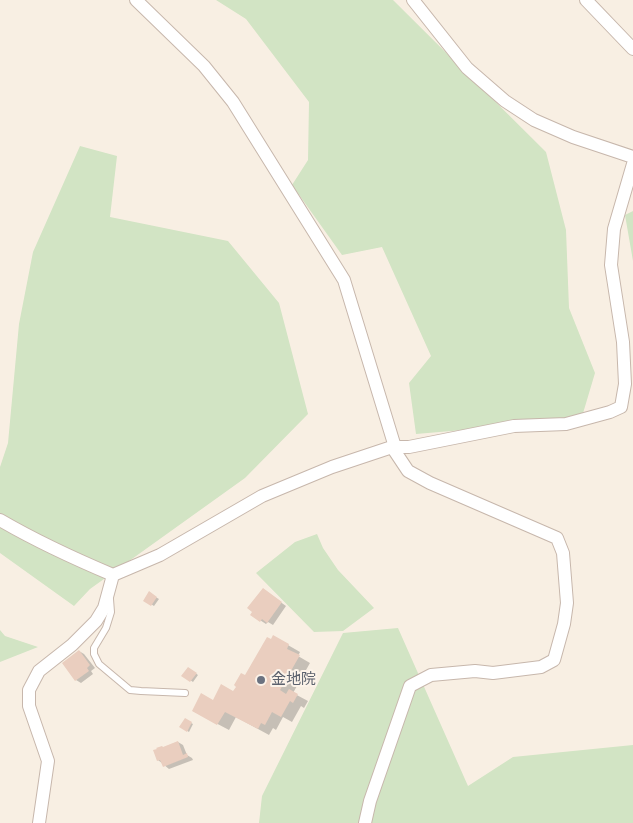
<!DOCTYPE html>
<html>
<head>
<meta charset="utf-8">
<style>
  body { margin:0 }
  canvas { display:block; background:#f8efe3 }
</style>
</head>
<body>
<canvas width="633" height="823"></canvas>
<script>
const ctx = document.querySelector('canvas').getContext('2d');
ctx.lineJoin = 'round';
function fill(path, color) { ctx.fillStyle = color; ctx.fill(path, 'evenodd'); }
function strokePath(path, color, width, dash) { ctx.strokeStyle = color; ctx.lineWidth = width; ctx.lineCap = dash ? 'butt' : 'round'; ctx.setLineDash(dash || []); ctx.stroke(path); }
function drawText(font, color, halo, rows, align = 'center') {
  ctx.font = font + ' "Titillium Web","Noto Sans JP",sans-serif'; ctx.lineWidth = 4; ctx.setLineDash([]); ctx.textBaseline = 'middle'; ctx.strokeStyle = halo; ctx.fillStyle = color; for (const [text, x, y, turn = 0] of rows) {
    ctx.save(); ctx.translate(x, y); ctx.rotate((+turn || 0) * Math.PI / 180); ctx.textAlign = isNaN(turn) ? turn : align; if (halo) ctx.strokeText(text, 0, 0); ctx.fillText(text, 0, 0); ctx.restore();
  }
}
fill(new Path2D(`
  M216 0H393L546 152 566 230 569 308 595 373 581 420 416 434 409 383 431 356 382 247 342 255 292 185 308 160 309 102 246 19Z
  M80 146 117 156 110 217 228 241 279 303 308 414 245 478 90 589 74 606 0 553V467L8 443 19 324 33 252Z
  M633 211V261L625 215Z
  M317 534 323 548 338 570 374 608 343 631 314 632 256 573 295 542Z
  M398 628 468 786 513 757 633 745V823H259L262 796 343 633Z
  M0 630 5 636 38 647 0 662Z`), '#d2e4c4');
fill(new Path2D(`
  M149 593 159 599 154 606 145 600Z
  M268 593 286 606 273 625 268 622 266 624 252 615Z
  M274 637 300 652 298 656 310 663 293 693 308 701 304 708 301 706 292 722 283 717 276 730 273 728 269 735 236 717 229 730 193 711 234 693Z
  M79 651 84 654 95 668 91 671 93 674 81 683 76 680Z
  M188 668 198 675 193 682 183 675Z
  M185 720 193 724 189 732 181 727Z
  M178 742 183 745 187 755 192 758 193 760 169 769 158 760 163 748Z`), '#0003');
fill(new Path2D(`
  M263 588 282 602 267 623 262 619 260 622 250 615 252 612 247 608Z
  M149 591 157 597 151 606 143 601Z
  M273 635 289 644 287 649 300 655 280 690 286 694 289 689 298 694 293 703 290 701 281 717 272 712 265 725 261 723 258 729 225 712 217 725 192 711 201 693 213 700 221 684 233 691 236 687 234 685 241 673 245 675 267 637 271 639Z
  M79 650 90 665 87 668 89 671 75 681 62 663Z
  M188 667 197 673 190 682 181 676Z
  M185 718 192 722 187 732 179 727Z
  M178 741 183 755 187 753 188 757 163 767 160 760 157 761 153 750 157 749 156 748 162 746 163 747Z`), '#eacebf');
const lane = new Path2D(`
  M110 599 111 612 106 628 94 648V654L99 664 130 690 141 691 185 693`);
const street = new Path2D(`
  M136 0 204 66 233 102 344 280 395 447
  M413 0 467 68 505 101 534 120 573 137 633 157
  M586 0 633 49
  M0 520C36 541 75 559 113 575
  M39 823 48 761 29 706V690L39 671 72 645 96 621 104 608 113 575 160 555 262 496 332 467 392 447H409L514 426 566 424 610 412 621 407 625 384 623 342 611 265 614 229 633 164
  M365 823 370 801 410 686 431 675 475 671 493 673 541 667 554 660 564 624 567 603 563 553 557 538 430 483 408 471 392 447`);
strokePath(lane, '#c7b7ac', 8);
strokePath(street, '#c7b7ac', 14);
strokePath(lane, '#fff', 6);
strokePath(street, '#fff', 12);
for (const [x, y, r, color] of [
  [261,680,5,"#6b7280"]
]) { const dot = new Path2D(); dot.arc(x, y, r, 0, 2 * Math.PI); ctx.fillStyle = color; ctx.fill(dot); strokePath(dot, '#fcf3e9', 2); }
drawText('15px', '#5b616d', '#fcf3e9', [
  ["金地院",271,680]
], 'left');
</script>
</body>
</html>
